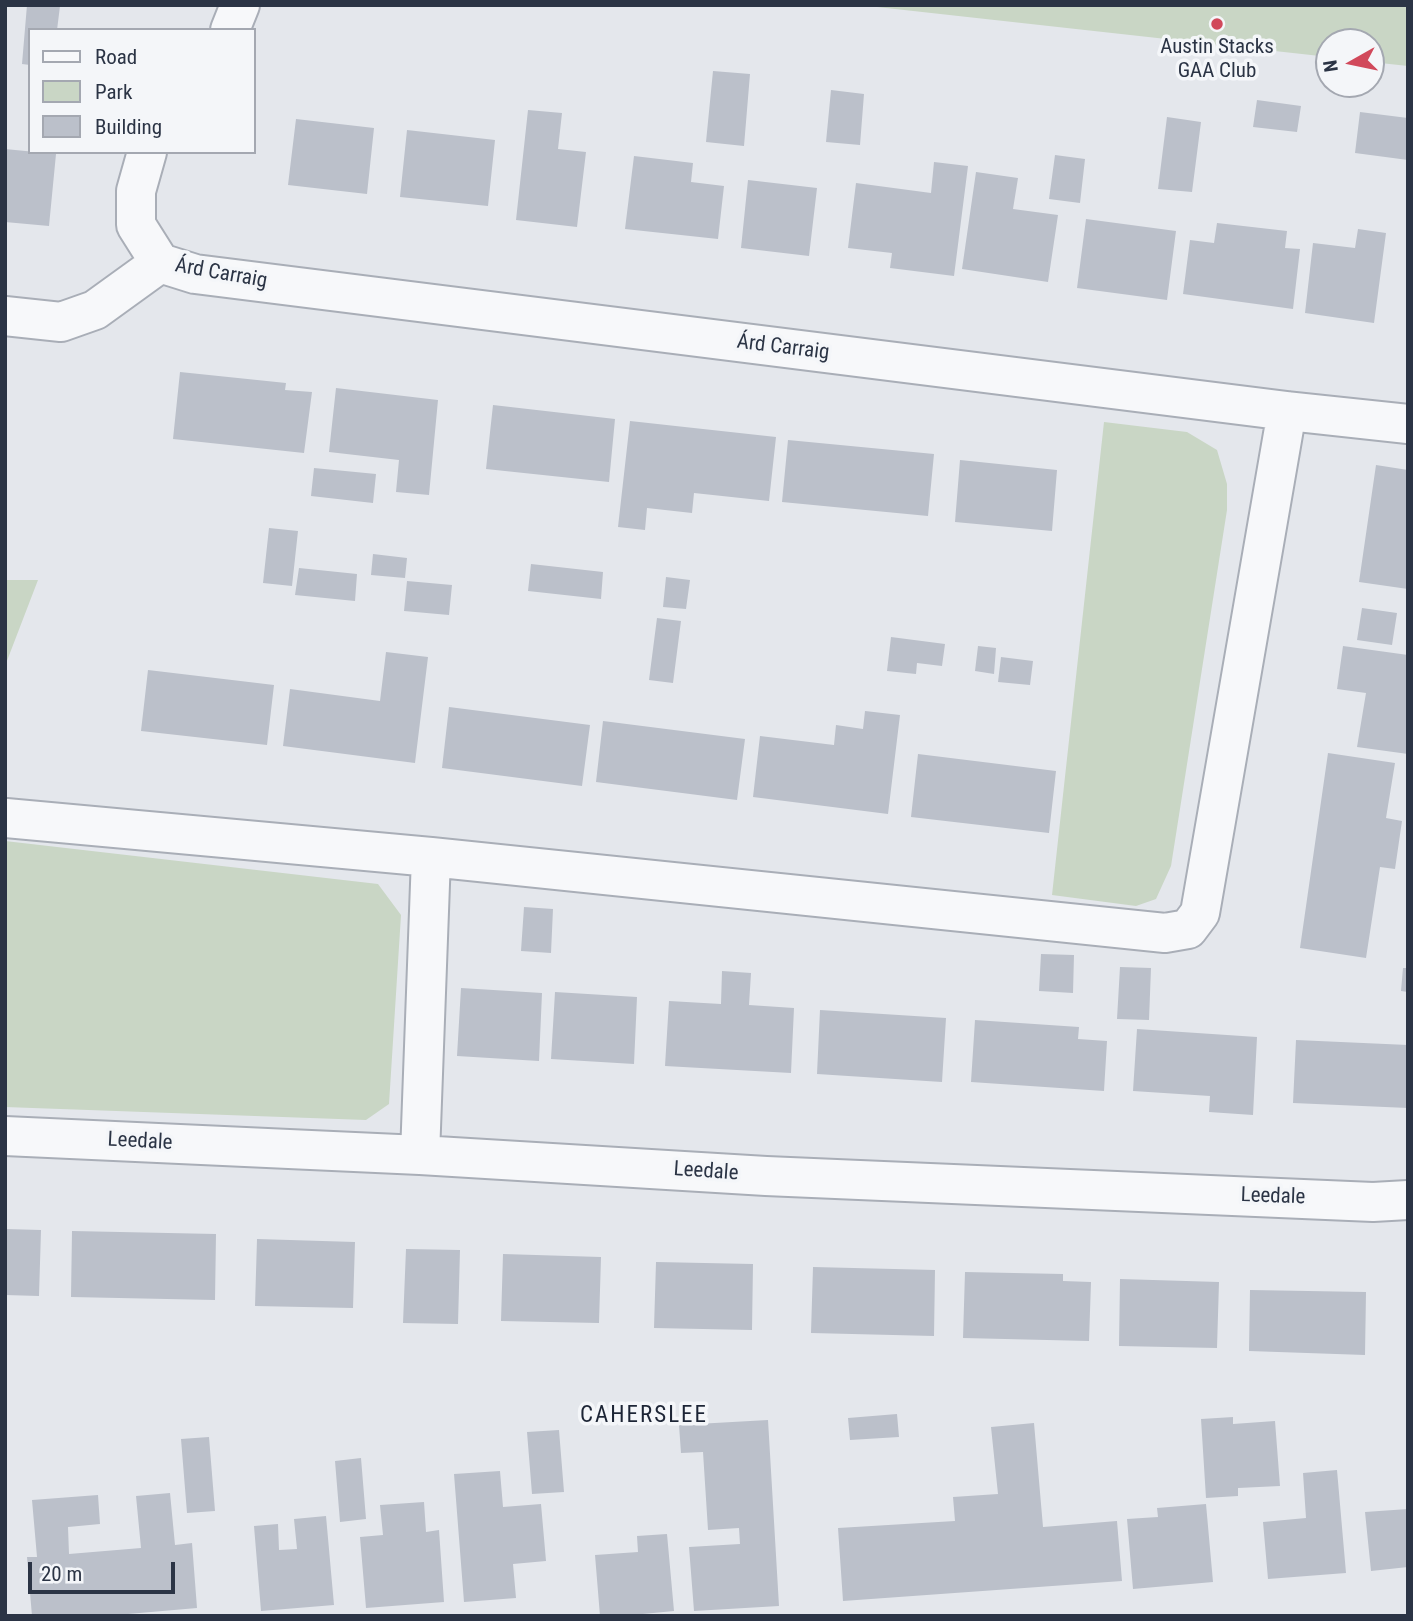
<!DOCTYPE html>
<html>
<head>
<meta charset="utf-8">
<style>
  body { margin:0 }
  #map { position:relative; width:1413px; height:1621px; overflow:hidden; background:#e4e7ec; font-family:"Roboto Condensed",sans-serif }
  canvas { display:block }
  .frame { position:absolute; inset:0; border:7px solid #2b3445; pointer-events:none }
  .legend { position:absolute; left:28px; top:28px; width:228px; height:126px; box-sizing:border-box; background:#f4f6f9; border:2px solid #a4a8b1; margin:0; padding:9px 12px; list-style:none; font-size:21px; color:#2b3445 }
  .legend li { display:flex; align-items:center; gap:14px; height:35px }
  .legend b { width:35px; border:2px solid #a4a8b1 }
  .north { position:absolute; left:1315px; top:28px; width:70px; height:70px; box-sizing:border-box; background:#f4f6f9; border:2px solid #a4a8b1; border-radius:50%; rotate:261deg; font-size:19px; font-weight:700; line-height:28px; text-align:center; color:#2b3445 }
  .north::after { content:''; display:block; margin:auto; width:24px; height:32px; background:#d1495b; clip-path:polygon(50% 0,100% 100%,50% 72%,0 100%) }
  .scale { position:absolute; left:28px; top:1562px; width:147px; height:32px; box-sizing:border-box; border:4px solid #2b3445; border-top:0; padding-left:9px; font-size:21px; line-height:24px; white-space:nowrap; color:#2b3445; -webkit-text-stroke:5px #f4f6f9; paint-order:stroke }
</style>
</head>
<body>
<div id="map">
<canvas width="1413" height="1621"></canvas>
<div class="frame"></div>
<ul class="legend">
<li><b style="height:9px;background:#f7f8fa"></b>Road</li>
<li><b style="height:19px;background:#c9d6c5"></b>Park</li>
<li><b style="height:19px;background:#bbc0ca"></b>Building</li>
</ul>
<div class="north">N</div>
<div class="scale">20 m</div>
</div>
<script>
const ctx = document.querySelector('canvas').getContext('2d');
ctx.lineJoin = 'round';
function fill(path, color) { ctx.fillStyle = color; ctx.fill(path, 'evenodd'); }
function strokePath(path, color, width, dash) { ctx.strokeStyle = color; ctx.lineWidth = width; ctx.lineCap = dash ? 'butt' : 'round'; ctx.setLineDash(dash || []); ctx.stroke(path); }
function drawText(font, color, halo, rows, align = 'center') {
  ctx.font = font + ' "Roboto Condensed",sans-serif'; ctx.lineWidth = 7; ctx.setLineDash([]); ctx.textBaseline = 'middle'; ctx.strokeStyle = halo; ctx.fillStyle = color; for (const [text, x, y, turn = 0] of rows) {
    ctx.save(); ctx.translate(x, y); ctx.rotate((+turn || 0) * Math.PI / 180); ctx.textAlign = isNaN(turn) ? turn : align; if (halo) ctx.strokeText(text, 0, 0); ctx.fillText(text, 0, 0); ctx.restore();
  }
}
fill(new Path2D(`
  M859 5H1408V66L1371 62V42H1329V57Z
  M1104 422 1187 432 1217 450 1227 484V510L1171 866 1156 899 1136 906 1052 895Z
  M5 580H38L5 666Z
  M5 841 378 884 401 915 389 1104 366 1120 5 1107Z`), '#c9d6c5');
fill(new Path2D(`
  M27 5 60 6 57 30H30V65L22 64Z
  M713 71 750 74 744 146 706 142Z
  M831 90 864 94 860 145 826 142Z
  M1257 100 1301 106 1297 132 1253 127Z
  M528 110 562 113 558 149 586 152 577 227 516 220Z
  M1360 112 1408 118V160L1355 153Z
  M1167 117 1201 122 1192 192 1158 189Z
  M296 119 374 128 367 194 288 185Z
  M407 130 495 140 488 206 400 197Z
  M5 149 56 154 49 226 5 222Z
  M1055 155 1085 159 1080 203 1049 199Z
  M634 156 693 163 691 182 724 186 718 239 625 229Z
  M934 162 968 166 954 276 890 268 892 253 848 248 856 183 931 193Z
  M976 172 1018 178 1013 209 1058 215 1048 282 962 269Z
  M748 180 817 188 809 256 741 248Z
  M1086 219 1176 231 1167 300 1077 288Z
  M1217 223 1287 231 1285 248 1300 249 1293 309 1183 294 1190 240 1214 243Z
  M1358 229 1386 233 1374 323 1305 313 1313 243 1355 248Z
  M180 372 286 383 285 390 312 392 304 453 173 439Z
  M336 388 438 400 429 495 396 492 399 460 329 452Z
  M493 405 615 419 609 482 486 469Z
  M630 421 776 437 769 501 694 493 692 513 647 508 645 530 618 527Z
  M788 440 934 454 928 516 782 502Z
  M960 460 1057 470 1052 531 955 522Z
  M1376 465 1408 470V589L1359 582Z
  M314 468 376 474 373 503 311 496Z
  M269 528 298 531 292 586 263 583Z
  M373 554 407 558 405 578 371 575Z
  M531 564 603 572 601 599 528 591Z
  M299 568 357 574 355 601 295 595Z
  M666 577 690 580 686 609 663 607Z
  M407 581 452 585 449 615 404 611Z
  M1362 608 1397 613 1392 645 1357 640Z
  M657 618 681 621 673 683 649 680Z
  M891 637 945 644 942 666 917 663 916 674 887 671Z
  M978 646 996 648 994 674 975 671Z
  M1343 646 1408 655V754L1357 747 1366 693 1337 689Z
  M386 652 428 657 415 763 283 746 290 689 380 701Z
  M1001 657 1033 661 1030 685 998 682Z
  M148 670 274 685 267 745 141 731Z
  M449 707 590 725 582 786 442 768Z
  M865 711 900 715 888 814 753 797 760 736 834 745 836 725 863 729Z
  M603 721 745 739 737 800 596 782Z
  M1328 753 1395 763 1386 818 1402 821 1395 869 1380 867 1366 958 1300 948Z
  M918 754 1056 771 1049 833 911 817Z
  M524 907 553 909 551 953 521 951Z
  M1041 954 1074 955 1073 993 1039 991Z
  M1120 967 1151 968 1149 1020 1117 1019Z
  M1403 968H1408V992L1401 991Z
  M722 971 751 973 749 1005 794 1008 791 1073 665 1066 669 1001 721 1004Z
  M461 988 542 993 539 1061 457 1056Z
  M555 992 637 997 634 1064 551 1059Z
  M820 1010 946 1018 942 1082 817 1074Z
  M975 1020 1079 1027 1078 1039 1107 1041 1104 1091 971 1082Z
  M1137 1029 1257 1037 1253 1115 1209 1112 1210 1096 1133 1091Z
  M1296 1040 1408 1045V1108L1293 1103Z
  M5 1229 41 1230 39 1296 5 1295Z
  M72 1231 216 1234 215 1300 71 1297Z
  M257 1239 355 1242 353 1308 255 1306Z
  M406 1249 460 1250 458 1324 403 1323Z
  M503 1254 601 1257 599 1323 501 1321Z
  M656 1262 753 1264 752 1330 654 1328Z
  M813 1267 935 1270 934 1336 811 1333Z
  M965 1272 1063 1274V1281L1091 1282 1089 1341 963 1338Z
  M1120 1279 1219 1282 1217 1348 1119 1346Z
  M1250 1290 1366 1292 1365 1355 1249 1351Z
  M897 1414 899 1437 850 1440 848 1418Z
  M1233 1417V1424L1275 1421 1280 1486 1238 1488V1496L1206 1498 1201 1419Z
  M768 1420 779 1606 694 1611 689 1547 740 1544 739 1528 708 1530 703 1452 681 1453 679 1425Z
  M1034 1423 1043 1527 1117 1521 1122 1581 843 1601 838 1528 955 1521 953 1497 998 1494 991 1427Z
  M559 1430 564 1492 532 1494 527 1432Z
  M209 1437 215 1511 187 1513 181 1439Z
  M361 1458 366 1519 340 1522 335 1461Z
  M1337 1470 1346 1573 1268 1579 1263 1522 1306 1518 1303 1473Z
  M500 1471 503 1507 541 1504 546 1561 513 1564 516 1598 464 1602 454 1474Z
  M170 1493 175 1545 192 1543 197 1608 105 1616H32L27 1557H37L32 1500 98 1495 100 1524 68 1527 69 1554 141 1548 136 1496Z
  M424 1502 426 1532 439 1530 444 1602 366 1608 360 1537 383 1535 380 1505Z
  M1206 1504 1213 1582 1133 1589 1127 1519 1158 1517 1157 1508Z
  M1408 1509V1567L1371 1571 1365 1512Z
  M326 1516 334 1605 261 1611 254 1526 278 1524 279 1550 297 1549 294 1519Z
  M667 1534 674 1611 622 1616H600L595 1555 638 1552 637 1536Z`), '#bbc0ca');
const minor = new Path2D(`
  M230 30 240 5
  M147 152 136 191V225L160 263
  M160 263 195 274 1287 411 1408 424
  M5 316 61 322 95 310 160 263
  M6 818 431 857 420 1155
  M431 857 1165 933 1188 929 1200 913 1287 411
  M5 1136 420 1155 766 1176 1373 1202 1408 1200`);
strokePath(minor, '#a9aeb7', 42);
strokePath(minor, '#f7f8fa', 38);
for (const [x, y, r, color] of [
  [1217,24,7,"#d1495b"]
]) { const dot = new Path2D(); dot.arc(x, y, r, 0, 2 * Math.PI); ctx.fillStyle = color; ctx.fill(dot); strokePath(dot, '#f4f6f9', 2.5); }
drawText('21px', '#2b3445', '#f4f6f9', [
  ["Austin Stacks",1217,48],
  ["GAA Club",1217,72]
]);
drawText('21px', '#2b3445', '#f4f6f9', [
  ["Árd Carraig",221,274,10],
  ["Árd Carraig",783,348,7],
  ["Leedale",140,1142,3],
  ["Leedale",706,1172,4],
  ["Leedale",1273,1197,2]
]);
ctx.letterSpacing = '2px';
drawText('23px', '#1d2536', '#f4f6f9', [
  ["CAHERSLEE",644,1416]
]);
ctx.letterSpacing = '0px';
</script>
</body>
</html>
